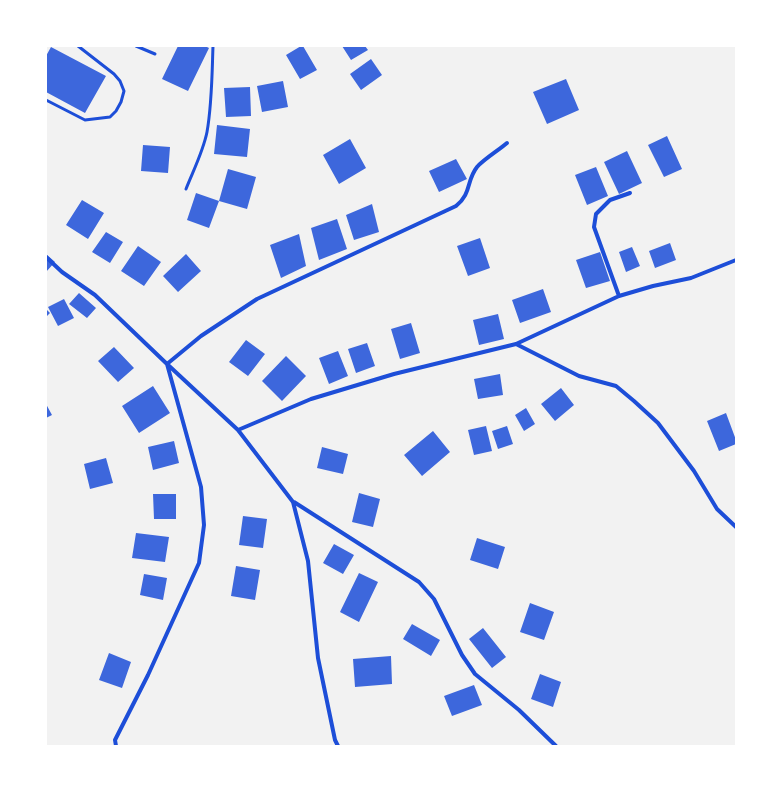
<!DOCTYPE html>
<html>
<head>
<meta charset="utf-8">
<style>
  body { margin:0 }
  #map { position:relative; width:782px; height:792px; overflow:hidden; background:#f2f2f2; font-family:"DejaVu Sans",sans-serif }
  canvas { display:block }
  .frame { position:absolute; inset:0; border:47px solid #fff; pointer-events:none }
</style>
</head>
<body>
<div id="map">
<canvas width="782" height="792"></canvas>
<div class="frame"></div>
</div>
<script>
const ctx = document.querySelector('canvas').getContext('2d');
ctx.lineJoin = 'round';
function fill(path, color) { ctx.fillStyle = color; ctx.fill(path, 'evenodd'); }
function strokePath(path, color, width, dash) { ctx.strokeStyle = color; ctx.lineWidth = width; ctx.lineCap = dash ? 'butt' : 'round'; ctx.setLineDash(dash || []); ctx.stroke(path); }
fill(new Path2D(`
  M178 46H205L209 48 188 91 162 79Z
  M301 46H303L317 70 300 79 286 55Z
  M342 46H365L368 50 351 60Z
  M51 47 106 76 85 113 46 92V56Z
  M371 59 382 75 361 90 350 74Z
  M566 79 579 110 547 124 533 92Z
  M283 81 288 107 262 112 257 86Z
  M250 87 251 116 226 117 224 88Z
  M217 125 250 129 247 157 214 154Z
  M667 136 682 169 664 177 648 145Z
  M350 139 366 168 339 184 323 155Z
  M143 145 170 147 168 173 141 171Z
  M627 151 642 183 619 194 604 162Z
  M456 159 467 179 439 192 429 171Z
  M596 167 608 196 587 205 575 175Z
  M228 169 256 177 247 209 219 201Z
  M196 193 219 201 209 228 187 220Z
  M82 200 104 213 88 239 66 225Z
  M372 204 379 232 354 240 346 215Z
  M337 219 347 249 319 260 311 228Z
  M106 232 123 242 110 263 92 252Z
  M299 234 306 266 281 278 270 245Z
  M480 238 490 268 468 276 457 246Z
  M670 243 676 260 655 268 649 251Z
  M138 246 161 262 144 286 121 271Z
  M632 247 640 266 626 272 619 252Z
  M600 252 610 281 586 288 576 260Z
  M46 254 55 262 46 272Z
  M186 254 201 271 178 292 163 276Z
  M543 289 551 312 520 323 512 300Z
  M79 293 96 308 87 318 69 304Z
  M64 299 74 318 58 326 48 307Z
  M46 309 50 313 46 317Z
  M498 314 504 339 479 345 473 320Z
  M411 323 420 353 400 359 391 329Z
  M246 340 265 354 248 376 229 362Z
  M367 343 375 366 356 373 348 349Z
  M114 347 134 368 118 382 98 361Z
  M338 351 348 376 329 384 319 358Z
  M286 356 306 376 282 401 262 381Z
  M500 374 503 395 478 399 474 379Z
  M153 386 170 413 139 433 122 406Z
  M561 388 574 405 555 421 541 404Z
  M46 404 52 415 46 418Z
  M526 408 535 424 524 431 515 415Z
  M726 413 736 440V444L719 451 707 421Z
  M486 426 492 451 474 455 468 430Z
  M507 426 513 444 498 449 492 431Z
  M433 431 450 452 422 476 404 455Z
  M174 441 179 463 153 470 148 447Z
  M322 447 348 454 343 474 317 468Z
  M106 458 113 483 90 489 84 464Z
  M359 493 380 499 373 527 352 522Z
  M153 494H176V519H154Z
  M243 516 267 519 263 548 239 545Z
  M136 533 169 537 165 562 132 558Z
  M477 538 505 547 498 569 470 560Z
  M334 544 354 555 343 574 323 563Z
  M236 566 260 570 255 600 231 596Z
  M359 573 378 582 359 622 340 612Z
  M144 574 167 578 163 600 140 595Z
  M530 603 554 612 544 640 520 632Z
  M412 624 440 640 431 656 403 639Z
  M483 628 506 657 492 668 469 639Z
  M109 653 131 662 122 688 99 680Z
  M391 656 392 684 355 687 353 659Z
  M540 674 561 682 553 707 531 699Z
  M474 685 482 705 452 716 444 696Z`), '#3d67dc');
strokePath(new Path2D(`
  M136 46 155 54
  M46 100 85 120 110 117 116 111 121 102 124 91 120 81 114 74 78 46
  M186 189C193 171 203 152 207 132 212 104 212 74 213 46`), '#1d4ed8', 3);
strokePath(new Path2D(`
  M46 257 62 272 95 295 167 364 238 430 293 502 308 561 318 658 335 740 338 746
  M619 296 594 227 596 214 610 200 630 193
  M516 344 579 376 616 386 634 401 658 423 694 471 717 509 736 527
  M238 430 311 399 394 374 516 344 619 296 653 286 691 278 736 260
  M294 502 419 582 434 599 462 655 475 674 519 710 556 746
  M116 746 115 740 148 675 199 563 204 525 201 487 167 364 201 336 257 299 456 206C472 193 466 181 477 167 484 159 499 150 507 143`), '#1d4ed8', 4);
</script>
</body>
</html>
